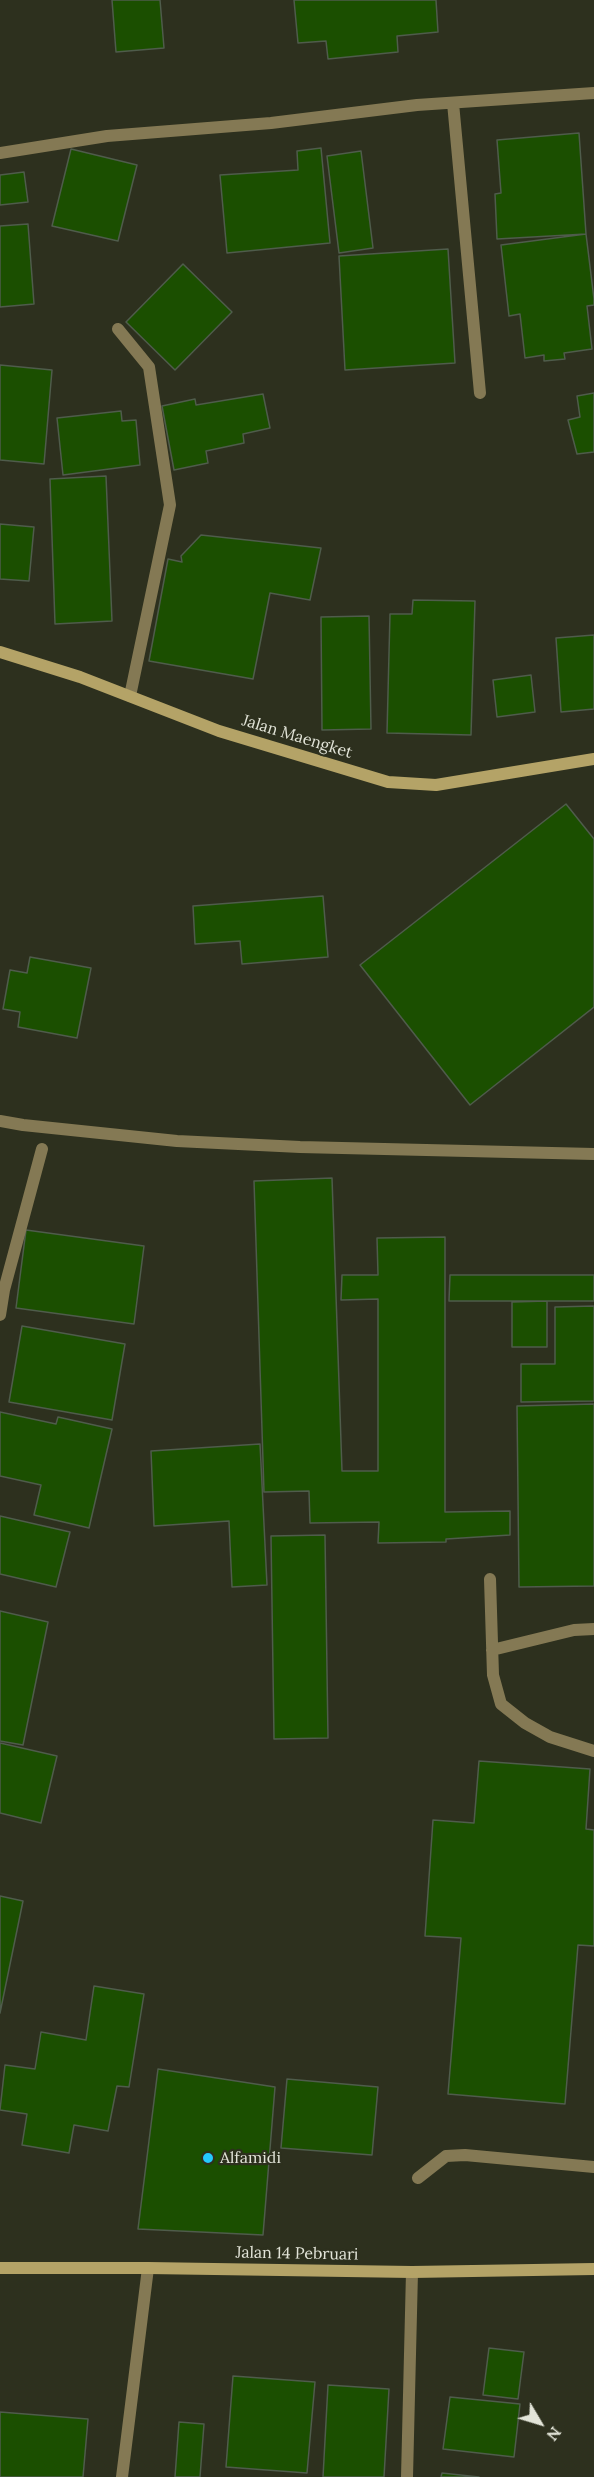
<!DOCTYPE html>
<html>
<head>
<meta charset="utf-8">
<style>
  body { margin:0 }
  #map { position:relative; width:594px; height:2477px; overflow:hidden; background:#2d301e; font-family:Lora,serif }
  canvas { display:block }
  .north { position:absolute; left:510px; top:2393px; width:60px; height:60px; -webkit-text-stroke:4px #2d301e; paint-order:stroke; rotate:128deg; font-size:16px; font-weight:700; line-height:24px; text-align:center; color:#e2e4d8 }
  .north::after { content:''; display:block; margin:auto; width:21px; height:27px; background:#e2e4d8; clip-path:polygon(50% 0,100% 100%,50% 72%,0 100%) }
</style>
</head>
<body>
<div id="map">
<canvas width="594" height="2477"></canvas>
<div class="north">N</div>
</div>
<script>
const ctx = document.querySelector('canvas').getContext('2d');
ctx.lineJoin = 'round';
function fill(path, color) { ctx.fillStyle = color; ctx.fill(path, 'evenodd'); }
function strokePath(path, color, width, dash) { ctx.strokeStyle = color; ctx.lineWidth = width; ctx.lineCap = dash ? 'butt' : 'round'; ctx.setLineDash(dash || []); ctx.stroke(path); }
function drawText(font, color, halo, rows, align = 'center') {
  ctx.font = font + ' Lora,serif'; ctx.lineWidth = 4.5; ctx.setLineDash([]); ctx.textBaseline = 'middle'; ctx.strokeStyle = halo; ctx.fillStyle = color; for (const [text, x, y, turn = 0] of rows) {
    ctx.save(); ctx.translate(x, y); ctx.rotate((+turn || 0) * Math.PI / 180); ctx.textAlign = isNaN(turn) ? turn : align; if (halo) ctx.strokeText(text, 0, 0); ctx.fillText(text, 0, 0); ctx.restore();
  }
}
const building = new Path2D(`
  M112 0H160L164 48 116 52Z
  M294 0H436L438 32 397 36 398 52 328 59 326 41 298 43Z
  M579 133 586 234 497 239 495 194 501 193 497 140Z
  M321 148 330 243 227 253 220 175 298 170 297 151Z
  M71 149 137 165 118 241 52 226Z
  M361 151 373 248 339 253 327 156Z
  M24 172 28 202 0 205V175Z
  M28 224 34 304 0 307V226Z
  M586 234 594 299V305L587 306 592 349 564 353 565 359 544 361V355L525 358 520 314 509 316 501 245Z
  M448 249 455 363 345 370 339 256Z
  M183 264 232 312 175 370 126 322Z
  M0 365 52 370 44 464 0 460Z
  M594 393V452L577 454 568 420 580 417 577 396Z
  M263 394 270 428 243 434 244 443 206 451 208 463 174 470 162 406 195 399 196 405Z
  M121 411 122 421 136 420 140 465 63 475 57 418Z
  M106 476 112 621 55 624 50 479Z
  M0 524 34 527 29 581 0 579Z
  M201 535 321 548 310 600 270 593 253 679 149 661 168 559 182 562 181 556Z
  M413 600 475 601 471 735 387 733 390 614H412Z
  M369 616 371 729 322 730 321 617Z
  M594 635V709L561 712 556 638Z
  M531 675 535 712 497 717 493 680Z
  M566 804 594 839V1007L470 1105 360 965Z
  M323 896 328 957 242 964 240 941 195 944 193 906Z
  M30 957 91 968 77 1038 18 1027 20 1012 3 1009 10 970 27 973Z
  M332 1178 342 1471H378V1299L341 1300 342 1275H378L377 1238 445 1237V1512L510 1511V1535L446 1539V1542L378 1543 379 1522 310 1523 309 1491 264 1492 254 1181Z
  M26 1230 144 1246 134 1324 16 1308Z
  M450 1275H594V1301H449Z
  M547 1301V1347H512V1302Z
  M594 1306V1401L521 1402V1364H555V1307Z
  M22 1326 125 1344 112 1420 9 1402Z
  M594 1404V1586L519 1587 517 1406Z
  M0 1412 56 1424 58 1417 112 1429 89 1528 34 1515 41 1485 0 1476Z
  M260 1444 267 1585 232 1587 229 1521 154 1526 151 1451Z
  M0 1516 70 1532 56 1587 0 1574Z
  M325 1535 328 1738 274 1739 271 1536Z
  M0 1611 48 1622 23 1745 0 1741Z
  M0 1743 57 1756 41 1823 0 1813Z
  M479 1761 590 1769 586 1829 594 1830V1946L578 1945 565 2104 448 2094 461 1938 425 1936 433 1820 474 1823Z
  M0 1896 23 1901 0 2013Z
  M94 1986 144 1994 129 2087 117 2086 108 2131 74 2125 69 2153 22 2145 27 2114 0 2110 5 2065 35 2069 41 2032 86 2040Z
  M158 2069 275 2087 263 2235 138 2229Z
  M287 2079 378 2087 372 2155 281 2148Z
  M489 2348 524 2352 518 2399 483 2395Z
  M233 2376 315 2382 307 2473 226 2467Z
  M328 2385 389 2389 384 2477H323Z
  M450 2397 520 2404 514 2457 443 2449Z
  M0 2412 88 2419 83 2477H0Z
  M179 2422 204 2424 200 2477H175Z
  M442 2473 479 2477H441Z`);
fill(building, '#1b4f00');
strokePath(building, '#4f5c4b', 1.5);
strokePath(new Path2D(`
  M453 103 480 393
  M0 153 107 136 271 123 417 105 594 93
  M118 329 149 367 170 505 130 696
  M0 1121 23 1125 177 1141 300 1147 594 1154
  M0 1289 4 1290 0 1315
  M4 1290 42 1149
  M490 1579 493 1675 501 1704 525 1723 550 1737 594 1751
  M492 1650 574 1630 594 1629
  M418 2178 446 2156 465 2155 594 2167
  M122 2477 148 2268
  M407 2477 412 2272`), '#847954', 12);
strokePath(new Path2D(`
  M0 652 80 677 219 731 388 782 436 785 594 759
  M0 2268H148L412 2272 594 2269`), '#b4a367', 12);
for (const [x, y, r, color] of [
  [208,2158,6,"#24c9fe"]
]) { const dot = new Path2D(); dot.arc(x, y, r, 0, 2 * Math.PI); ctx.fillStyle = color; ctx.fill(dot); strokePath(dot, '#2d301e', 2); }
drawText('16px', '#e2e4d8', '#2d301e', [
  ["Jalan Maengket",297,737,17],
  ["Jalan 14 Pebruari",297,2254,1]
]);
drawText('16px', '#e2e4d8', '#2d301e', [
  ["Alfamidi",220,2158]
], 'left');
</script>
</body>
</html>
